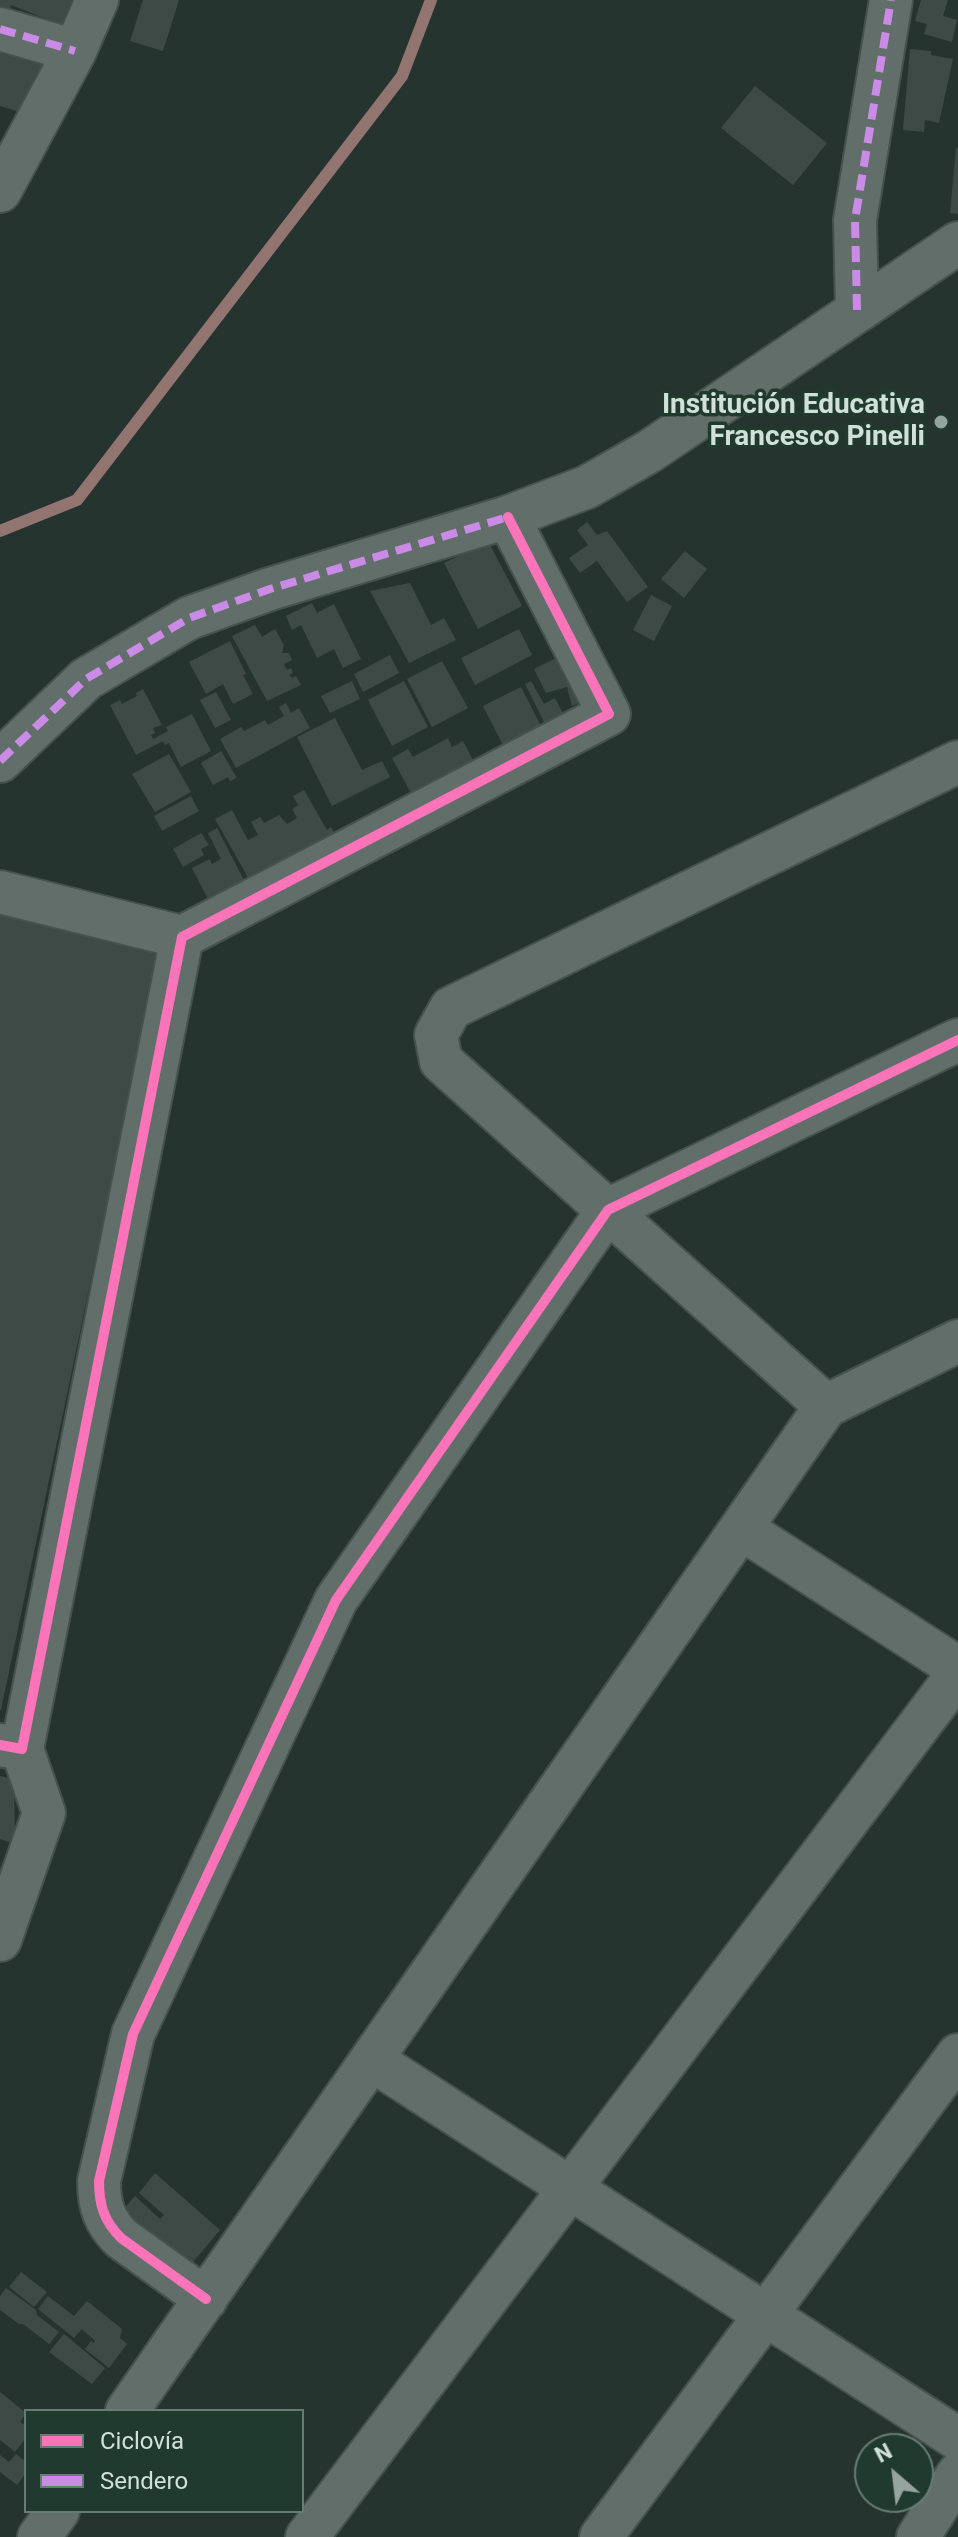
<!DOCTYPE html>
<html>
<head>
<meta charset="utf-8">
<style>
  body { margin:0 }
  #map { position:relative; width:958px; height:2537px; overflow:hidden; background:#26342f; font-family:Roboto,sans-serif }
  canvas { display:block }
  .legend { position:absolute; left:24px; top:2409px; width:280px; height:104px; box-sizing:border-box; background:#203a30; border:2px solid #677c74; margin:0; padding:10px 14px; list-style:none; font-size:24px; color:#d1e0d9 }
  .legend li { display:flex; align-items:center; gap:16px; height:40px }
  .legend b { width:40px; border:2px solid #677c74 }
  .north { position:absolute; left:854px; top:2433px; width:80px; height:80px; box-sizing:border-box; background:#203a30; border:2px solid #677c74; border-radius:50%; rotate:332deg; font-size:22px; font-weight:700; line-height:32px; text-align:center; color:#d1e0d9 }
  .north::after { content:''; display:block; margin:auto; width:28px; height:36px; background:#95a49e; clip-path:polygon(50% 0,100% 100%,50% 72%,0 100%) }
</style>
</head>
<body>
<div id="map">
<canvas width="958" height="2537"></canvas>
<ul class="legend">
<li><b style="height:10px;background:#fb73b8"></b>Ciclovía</li>
<li><b style="height:10px;background:#ca8be6"></b>Sendero</li>
</ul>
<div class="north">N</div>
</div>
<script>
const ctx = document.querySelector('canvas').getContext('2d');
ctx.lineJoin = 'round';
function strokePath(path, color, width, dash) { ctx.strokeStyle = color; ctx.lineWidth = width; ctx.lineCap = dash ? 'butt' : 'round'; ctx.setLineDash(dash || []); ctx.stroke(path); }
function fill(path, color) { ctx.fillStyle = color; ctx.fill(path, 'evenodd'); }
function drawText(font, color, halo, rows, align = 'center') {
  ctx.font = font + ' Roboto,sans-serif'; ctx.lineWidth = 7; ctx.setLineDash([]); ctx.textBaseline = 'middle'; ctx.strokeStyle = halo; ctx.fillStyle = color; for (const [text, x, y, turn = 0] of rows) {
    ctx.save(); ctx.translate(x, y); ctx.rotate((+turn || 0) * Math.PI / 180); ctx.textAlign = isNaN(turn) ? turn : align; if (halo) ctx.strokeText(text, 0, 0); ctx.fillText(text, 0, 0); ctx.restore();
  }
}
strokePath(new Path2D(`
  M0 531 77 500 402 76 431 0`), '#927471', 12);
fill(new Path2D(`
  M0 0H72L62 25 11 5 9 12 0 8Z
  M143 0H179L163 51 130 41Z
  M921 0H948L943 16 957 20 952 42 924 34 927 24 915 21Z
  M0 42 50 58 32 116 0 106Z
  M910 49 931 51V55L953 59 939 123 925 120 924 132 903 130Z
  M755 86 827 143 793 185 721 128Z
  M956 148H958V214L950 213Z
  M587 522 597 535 607 531 648 587 627 602 597 561 580 573 569 558 588 545 577 530Z
  M488 541 522 606 478 629 444 563Z
  M685 551 707 569 684 598 661 579Z
  M410 583 431 625 444 618 456 640 409 663 370 591Z
  M651 595 672 606 654 641 633 630Z
  M312 603 317 613 334 604 361 659 343 668 334 649 317 658 301 625 292 630 286 616Z
  M255 625 262 637 275 629 284 645 282 653H289L292 660 284 664 287 670 291 668 293 673 289 675 292 678 296 676 301 685 267 701 232 636Z
  M519 629 532 655 475 685 461 658Z
  M230 641 246 674 243 675 253 694 233 704 223 684 206 694 189 662Z
  M390 655 399 673 363 692 354 674Z
  M560 656 583 701 572 706 567 687 546 693 534 669Z
  M442 661 468 708 432 727 407 679Z
  M352 681 360 699 330 713 321 696Z
  M404 681 428 727 392 746 368 700Z
  M531 681 544 704 555 698 566 719 547 728 525 684Z
  M521 687 545 734 507 753 483 706Z
  M143 689 162 725 153 728 155 733 151 735 153 739 168 731 166 727 192 714 211 751 181 767 169 743 165 745 163 741 136 755 110 705 120 700 122 704 137 696 136 693Z
  M216 692 231 720 215 728 200 700Z
  M286 703 291 713 299 708 310 728 236 768 220 739 241 727 244 731 265 720 268 725 284 716 279 707Z
  M335 718 362 770 382 761 390 777 332 806 297 737Z
  M448 738 452 747 463 741 475 764 413 797 392 758 408 749 413 757Z
  M221 751 237 778 230 781 228 777 213 785 201 763Z
  M169 754 191 792 155 812 132 774Z
  M304 790 327 830 331 827 341 846 255 890 215 819 232 810 248 840 258 835 251 822 260 817 264 823 279 815 287 824 297 818 292 809 298 805 293 796Z
  M191 796 199 811 162 831 154 816Z
  M217 828 249 890 213 909 192 868 210 859 212 864 221 859 208 833Z
  M201 833 209 845 201 849 204 855 183 867 173 849Z
  M0 915 160 949 1 1710H0Z
  M0 1776 14 1779 15 1844 0 1839Z
  M155 2173 220 2230 188 2268 122 2211 135 2196 160 2219 164 2215 139 2193Z
  M21 2272 47 2292 34 2307 9 2287Z
  M6 2288 36 2310 37 2315 59 2332 49 2344 23 2324H19L0 2310V2296Z
  M48 2296 74 2316 87 2301 122 2329 120 2338 127 2344 109 2368 85 2349 91 2341 93 2343 95 2341 82 2329 74 2338 38 2309Z
  M64 2334 105 2368 92 2384 49 2352Z
  M0 2392 26 2413 20 2422 26 2426V2438L15 2452 0 2440Z
  M16 2454 26 2462V2473L17 2485 0 2472V2455L9 2462Z`), '#3e4a46');
const minor = new Path2D(`
  M0 29 75 51
  M0 191 75 51 97 0
  M857 310 855 220 891 0
  M0 761 86 679 189 618 270 589 508 517 587 487 650 451 958 243
  M0 892 182 937
  M826 1406 441 1061 436 1035 451 1008 958 762
  M742 1529 958 1668
  M0 1745 22 1749 182 937 609 714 508 517
  M0 1940 44 1813 22 1749
  M372 2060 958 2439
  M206 2299 121 2238C104 2221 99 2205 99 2181L133 2034 336 1600 608 1210 958 1040
  M127 2411 826 1406 958 1341
  M39 2537 58 2511
  M307 2537 958 1674
  M601 2537 958 2055
  M918 2537 958 2474`);
strokePath(minor, '#45524d', 46);
strokePath(minor, '#626e69', 42);
strokePath(new Path2D(`
  M0 29 75 51
  M857 310 855 220 891 0
  M0 761 86 679 189 618 270 589 508 517`), '#ca8be6', 8, [16, 8]);
strokePath(new Path2D(`
  M0 1745 22 1749 182 937 609 714 508 517
  M206 2299 121 2238C104 2221 99 2205 99 2181L133 2034 336 1600 608 1210 958 1040`), '#fb73b8', 10);
for (const [x, y, r, color] of [
  [941,422,8,"#95a49e"]
]) { const dot = new Path2D(); dot.arc(x, y, r, 0, 2 * Math.PI); ctx.fillStyle = color; ctx.fill(dot); strokePath(dot, '#203a30', 3); }
drawText('bold 28px', '#d1e0d9', '#203a30', [
  ["Institución Educativa",925,406],
  ["Francesco Pinelli",925,438]
], 'right');
</script>
</body>
</html>
